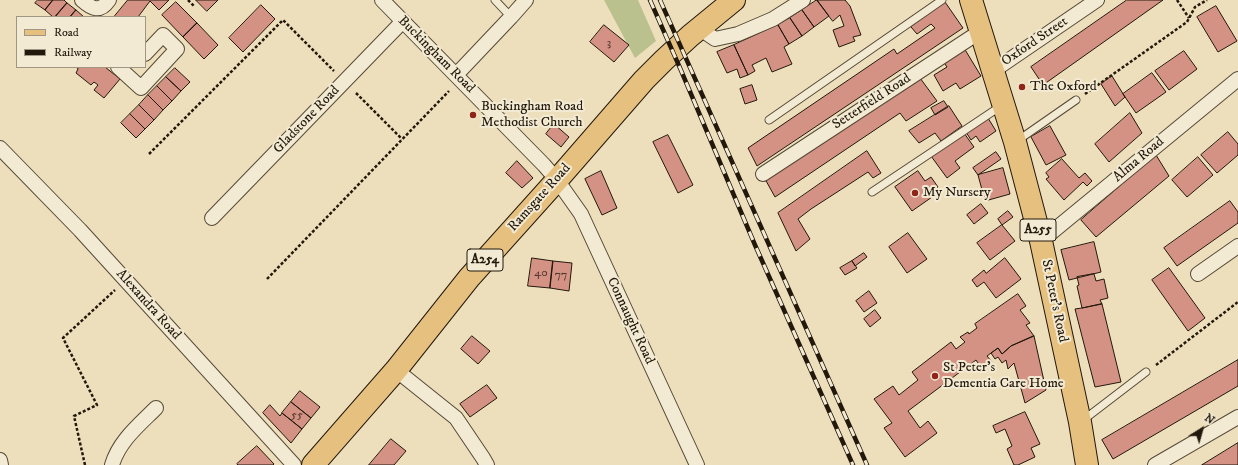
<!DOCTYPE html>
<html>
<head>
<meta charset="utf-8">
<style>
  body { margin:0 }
  #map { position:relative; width:1238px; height:465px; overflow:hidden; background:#eddfbb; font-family:"IM FELL DW Pica",serif }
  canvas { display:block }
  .legend { position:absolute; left:16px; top:16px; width:130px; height:52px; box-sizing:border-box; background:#f3ead3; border:1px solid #a09683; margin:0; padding:5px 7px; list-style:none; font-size:12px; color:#23180c }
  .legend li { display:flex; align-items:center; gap:8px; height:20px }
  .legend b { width:20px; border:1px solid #a09683 }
  .north { position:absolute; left:1182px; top:409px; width:40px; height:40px; -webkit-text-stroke:3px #f3ead3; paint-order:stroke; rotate:37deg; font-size:11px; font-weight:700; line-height:16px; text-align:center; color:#23180c }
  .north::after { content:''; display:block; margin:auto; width:14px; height:18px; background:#23180c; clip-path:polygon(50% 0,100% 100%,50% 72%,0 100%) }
</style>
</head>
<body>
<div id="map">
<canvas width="1238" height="465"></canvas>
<ul class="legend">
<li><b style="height:5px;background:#e6c07e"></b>Road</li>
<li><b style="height:5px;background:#23180c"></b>Railway</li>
</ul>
<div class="north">N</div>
</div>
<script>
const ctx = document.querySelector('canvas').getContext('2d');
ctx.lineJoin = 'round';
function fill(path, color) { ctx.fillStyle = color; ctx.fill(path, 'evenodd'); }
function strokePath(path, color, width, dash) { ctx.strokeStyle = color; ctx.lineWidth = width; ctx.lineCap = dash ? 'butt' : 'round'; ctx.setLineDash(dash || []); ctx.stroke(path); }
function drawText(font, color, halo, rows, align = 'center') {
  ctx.font = font + ' "IM FELL DW Pica",serif'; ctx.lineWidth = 4; ctx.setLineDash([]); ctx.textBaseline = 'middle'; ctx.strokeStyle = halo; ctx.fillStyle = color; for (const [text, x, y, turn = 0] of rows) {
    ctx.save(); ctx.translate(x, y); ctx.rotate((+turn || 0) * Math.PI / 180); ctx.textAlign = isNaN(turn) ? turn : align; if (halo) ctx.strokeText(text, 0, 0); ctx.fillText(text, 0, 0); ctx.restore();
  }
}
fill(new Path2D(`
  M604 0H638L656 41 635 58Z`), '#bac18f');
const building = new Path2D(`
  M38 0H53L45 10 35 3Z
  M53 0H64L67 3 55 17H53L45 10Z
  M128 0H169L159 10 150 1 138 17H114Z
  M196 0H218L207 11Z
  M817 0H845L850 6 861 35 853 37 855 41 839 47 833 30 844 26 840 15 833 21Z
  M817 0 829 16 814 27 802 10Z
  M1127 0H1163L1043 85 1031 67Z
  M176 2 197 23 183 37 162 15Z
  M945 2 963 28 757 166 748 148 894 49 897 54 935 28 931 24 917 34 911 27Z
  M67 3 76 10 70 17H55Z
  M261 5 275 19 243 52 229 38Z
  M1216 6 1237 41 1218 52 1197 17Z
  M76 10 84 17H70Z
  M802 10 814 27 802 36 790 18Z
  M790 18 802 36 789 44 778 25Z
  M197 23 218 45 204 59 183 37Z
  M604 25 629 45 614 62 590 42Z
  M778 25 789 44 784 47 792 64 772 72 766 58 752 65 755 71 748 75 734 45Z
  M734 45 748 75 740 78 737 69 727 73 717 52Z
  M964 48 981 76 960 89 956 83 943 91 934 75 947 67 943 61Z
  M1184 51 1197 69 1169 90 1155 71Z
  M76 67H105L120 79 104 98 94 90 98 85 94 82 91 85 76 73 78 69Z
  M175 68 190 82 181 91 166 77Z
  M1152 73 1166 92 1136 113 1123 94Z
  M1112 76 1125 97 1115 106 1101 84Z
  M166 77 181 91 172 101 157 86Z
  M920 78 937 101 906 121 900 113 775 197 765 179Z
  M752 85 757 100 745 104 740 89Z
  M157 86 172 101 163 110 148 95Z
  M148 95 163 110 154 120 139 105Z
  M944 101 948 107 935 115 931 108Z
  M139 105 154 120 145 129 130 114Z
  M949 106 962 126 941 141 935 133 919 143 909 131Z
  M1130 113 1142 133 1109 162 1095 144Z
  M130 114 145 129 136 138 121 123Z
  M988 118 996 131 980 142 976 136 971 140 966 132Z
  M554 124 569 137 561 147 546 134Z
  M1050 126 1066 155 1046 165 1031 137Z
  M1228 132 1238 144V155L1217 173 1201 155Z
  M964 133 974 147 955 161 960 168 947 178 931 156Z
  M668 135 693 185 678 193 653 142Z
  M867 151 881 173 873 178 868 172 811 209 798 219 810 239 796 251 778 213Z
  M996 152 1001 159 978 175 973 168Z
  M1156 155 1169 176 1096 237 1081 220Z
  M1198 157 1213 175 1187 197 1172 180Z
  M1062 159 1079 178 1085 173 1092 181 1087 186 1083 182 1064 200 1046 179 1049 177 1046 173Z
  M517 161 533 178 522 188 506 173Z
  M1003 168 1010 194 985 201 978 175Z
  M601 171 617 208 602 215 585 179Z
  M918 171 925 181 931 177 938 187 932 191 935 195 912 211 895 187Z
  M1230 201 1238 212V223L1177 266 1164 248Z
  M981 204 988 213 974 224 967 215Z
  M1008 211 1013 217 1002 225 998 219Z
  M1002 225 1015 241 990 260 977 243Z
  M908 233 927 259 907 273 889 247Z
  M1094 242 1101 272 1069 280 1061 250Z
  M864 253 867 257 855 266 852 261Z
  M532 258 553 261 550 288 528 286Z
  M1005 258 1021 279 996 298 984 282 977 287 972 280 984 270 986 273Z
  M553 261 572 263 569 291 550 288Z
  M852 261 857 268 845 275 840 268Z
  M1169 268 1205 318 1188 331 1152 280Z
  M1094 274 1096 281 1104 279 1108 298 1100 300 1102 304 1082 308 1077 286 1079 285 1077 277Z
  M869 291 877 303 864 312 856 301Z
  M1018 294 1026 306 1020 310 1030 323 1026 325 1034 336 1011 346 1002 354 998 348 987 356 992 362 982 369 976 360 908 411 920 428 928 421 937 433 905 457 884 428 892 423 874 399 893 386 899 395 918 380 912 372 951 342 956 349 965 342 960 337 968 332 969 334 977 328 975 324Z
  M1102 304 1121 382 1095 387 1075 309 1082 308Z
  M875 310 881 318 870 327 864 319Z
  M472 336 490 351 478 364 461 349Z
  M1034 336 1046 390 1025 403 1014 363 1008 369 1006 360 1002 363 998 357 995 359 991 353 998 348 1002 354 1011 346Z
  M1238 360V386L1113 459 1102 440Z
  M487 385 497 398 470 417 460 404Z
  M300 391 320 407 311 418 291 402Z
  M291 402 311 418 302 429 282 413Z
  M270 405 280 416 282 413 302 429 291 443 263 413Z
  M1025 412 1040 444 1031 448 1035 457 1018 465H1014L1007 449 1012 446 1005 429 996 433 993 426Z
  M391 439 406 451 394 465H369Z
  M1238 443V465H1202Z
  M257 446 274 464 273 465H238L237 464Z`);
fill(building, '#d49285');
strokePath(building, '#23180c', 1);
const lane = new Path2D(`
  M495 0 511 17
  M769 120 942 0
  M1017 141 1076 100
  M872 192 1001 106
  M1082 421 1146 372`);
const street = new Path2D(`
  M82 0C92 9 100 13 109 0
  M382 0 544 165 557 180 581 214 697 465
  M699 28 715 39 738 34 773 19 803 0
  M118 67 141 88 177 49 163 35 145 54
  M993 71 1097 0
  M456 75 511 17 526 0
  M0 148 80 230 294 465
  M763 174 981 31
  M212 218 403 21
  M1041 241 1238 79
  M1198 274 1238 246
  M396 370 456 418 483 458 487 465
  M0 460 1 465
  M112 465C119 441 139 425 156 408
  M1155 465 1238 417`);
const primary = new Path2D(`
  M971 0 1015 142 1041 241 1080 422 1087 465
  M313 465 396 370 469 278 557 180 644 80 664 60 690 36 734 0`);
strokePath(lane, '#564a38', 9);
strokePath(street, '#564a38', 16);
strokePath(primary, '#23180c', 24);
strokePath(new Path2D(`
  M188 0 195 7
  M1177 0 1189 18
  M356 93 402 139
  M1085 94 1187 22 1195 7 1207 0
  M149 154 283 20 334 71
  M267 279 449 91
  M1156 365 1238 302
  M85 465 74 416 97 405 63 338 115 290`), '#23180c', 2.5, [3, 2]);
strokePath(lane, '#f3ead3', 7);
strokePath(street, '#f3ead3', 14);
strokePath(primary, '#e6c07e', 22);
const rail = new Path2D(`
  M650 0 680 68 755 245 853 465
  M660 0 867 465`);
strokePath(rail, '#23180c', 4.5);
strokePath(rail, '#f3ead3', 3, [9]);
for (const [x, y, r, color] of [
  [1022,87,4,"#8f2418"],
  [473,115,4,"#8f2418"],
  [915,193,4,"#8f2418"],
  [935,376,4,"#8f2418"]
]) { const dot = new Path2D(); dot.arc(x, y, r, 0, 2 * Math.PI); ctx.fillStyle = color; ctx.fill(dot); strokePath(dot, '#f3ead3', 1.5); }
drawText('12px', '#4f362a', null, [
  ["3",609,44],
  ["40",541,274],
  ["77",561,276],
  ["55",297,416]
]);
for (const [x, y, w] of [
  [1038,230,36],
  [485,260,36]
]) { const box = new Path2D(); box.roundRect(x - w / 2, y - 11, w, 22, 3); ctx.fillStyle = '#f3ead3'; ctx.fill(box); strokePath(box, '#23180c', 1); }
drawText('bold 13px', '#23180c', null, [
  ["A255",1038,230],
  ["A254",485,260]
]);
drawText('14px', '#23180c', '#f3ead3', [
  ["Oxford Street",1035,42,-34],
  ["Buckingham Road",436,55,45],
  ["Setterfield Road",872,102,-33],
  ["Gladstone Road",307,120,-46],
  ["Alma Road",1139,160,-40],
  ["Ramsgate Road",540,198,-48],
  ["St Peter's Road",1054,301,78],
  ["Alexandra Road",148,305,48],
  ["Connaught Road",630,321,65]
]);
drawText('14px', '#23180c', '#f3ead3', [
  ["The Oxford",1030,87],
  ["Buckingham Road",481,107],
  ["Methodist Church",481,123],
  ["My Nursery",923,193],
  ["St Peter's",943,368],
  ["Dementia Care Home",943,384]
], 'left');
</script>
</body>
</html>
